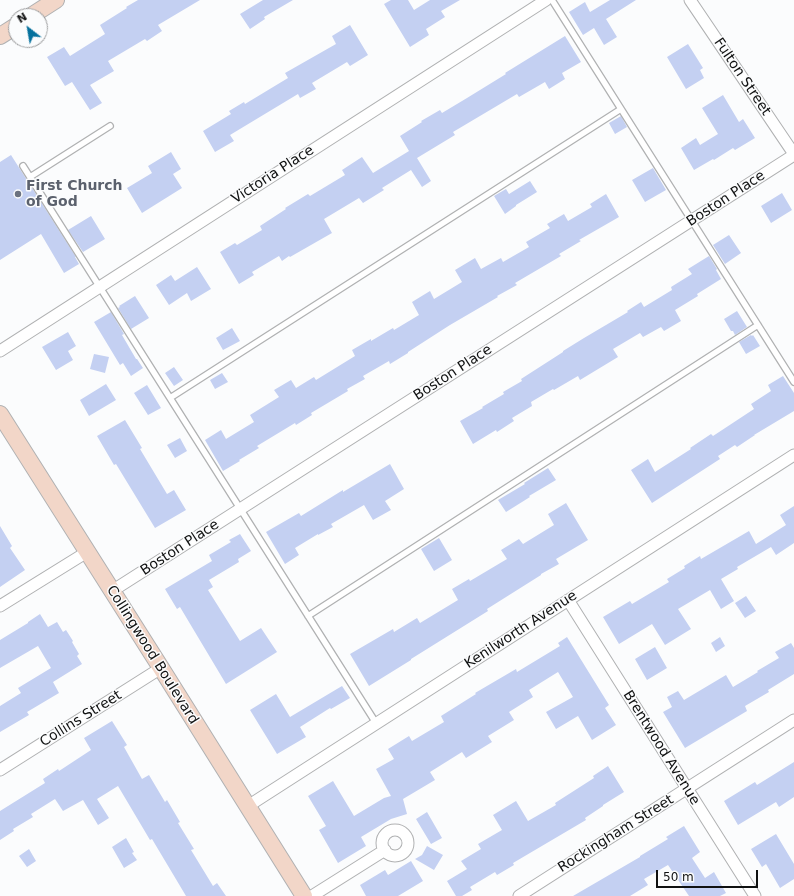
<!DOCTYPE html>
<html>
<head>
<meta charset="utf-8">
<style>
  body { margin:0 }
  #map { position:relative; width:794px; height:896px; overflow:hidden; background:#fbfcfd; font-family:"DejaVu Sans",sans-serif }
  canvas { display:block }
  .north { position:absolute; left:8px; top:8px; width:40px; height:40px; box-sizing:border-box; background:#fbfcfd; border:1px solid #9d9e9f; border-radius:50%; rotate:329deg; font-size:11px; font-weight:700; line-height:16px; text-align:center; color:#101111 }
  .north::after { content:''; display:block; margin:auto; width:14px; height:18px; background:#06719d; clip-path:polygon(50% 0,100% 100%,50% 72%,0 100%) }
  .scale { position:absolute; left:656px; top:870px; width:102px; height:18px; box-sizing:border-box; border:2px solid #101111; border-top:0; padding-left:5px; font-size:12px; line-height:14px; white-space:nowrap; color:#101111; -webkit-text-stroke:3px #fbfcfd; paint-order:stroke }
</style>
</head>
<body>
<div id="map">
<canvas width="794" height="896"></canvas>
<div class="north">N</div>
<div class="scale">50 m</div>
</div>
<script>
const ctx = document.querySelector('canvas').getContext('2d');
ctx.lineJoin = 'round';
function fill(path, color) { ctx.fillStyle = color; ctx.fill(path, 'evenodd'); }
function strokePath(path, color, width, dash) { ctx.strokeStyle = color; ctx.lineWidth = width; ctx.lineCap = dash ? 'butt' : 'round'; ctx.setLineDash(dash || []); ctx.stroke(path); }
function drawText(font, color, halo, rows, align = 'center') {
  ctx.font = font + ' "DejaVu Sans",sans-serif'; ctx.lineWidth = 3; ctx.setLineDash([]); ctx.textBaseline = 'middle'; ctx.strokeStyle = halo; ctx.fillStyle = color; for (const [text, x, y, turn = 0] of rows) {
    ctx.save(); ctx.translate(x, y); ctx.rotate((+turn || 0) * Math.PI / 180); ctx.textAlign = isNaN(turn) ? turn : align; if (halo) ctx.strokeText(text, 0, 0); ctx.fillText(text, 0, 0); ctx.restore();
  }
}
fill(new Path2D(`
  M138 0H200L158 25 162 31 147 41 145 39 108 61 114 71 90 85 102 103 90 110 72 82 65 86 47 57 64 47 70 56 105 34 100 25 127 8 126 7Z
  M263 0H293L264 17 265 19 250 29 240 14Z
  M391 0H408L414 10 430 0H460L441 11 445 17 426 29 429 35 410 47 384 4Z
  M610 0H636L606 19 617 37 604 45 594 28 583 35 569 12 585 2 590 12Z
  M350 25 368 55 350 66 347 62 312 83 316 89 300 98 298 94 230 135 234 141 215 152 203 131 231 114 229 111 244 102 245 104 288 78 285 73 336 44 332 36Z
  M565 36 581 62 562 73 565 79 549 89 545 82 519 97 517 94 453 132 455 135 417 158 431 181 422 187 411 170 382 188 384 190 363 203 359 198 324 219 332 233 290 257 289 256 282 261 279 256 252 272 254 275 239 284 220 252 235 243 237 245 262 230 260 226 286 209 285 208 308 194 310 196 345 175 342 170 362 157 373 173 409 151 400 136 422 122 421 121 440 110 442 113 467 98 506 74 505 73Z
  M688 44 703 68 700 70 704 78 686 89 667 57Z
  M723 95 739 122 743 119 755 138 735 150 733 148 714 160 713 159 694 170 681 148 696 138 700 145 718 134 702 108Z
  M621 116 627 127 615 134 609 123Z
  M171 152 181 169 173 174 182 188 142 213 127 188 152 173 148 166Z
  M11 155 76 257H75L79 264 64 273 41 234 0 260V162Z
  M653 168 666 190 645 202 632 180Z
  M530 181 537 192 516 205V206L505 214 494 196 506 189 509 194Z
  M782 193 792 210 771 223 761 206Z
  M606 194 619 217 579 240 581 241 559 254 561 256 515 283 517 285 497 296 498 297 450 325 408 352V353L390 364 389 361 363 376 365 379 347 389 348 391 311 413 312 415 296 425 295 423 257 446 259 448 239 460 240 461 223 471 205 440 221 430 226 439 254 422 250 415 279 397 274 390 291 380 296 388 314 377 316 380 355 356 352 350 371 339V341L393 328 394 330 419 315 412 302 430 291 434 299 462 282 455 270 475 258 481 269 501 258 503 262 529 247 526 242 550 228 547 224 564 214 568 221 592 207 590 204Z
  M91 216 105 239 83 252 68 230Z
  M729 235 741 253 725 264 713 245Z
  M709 256 717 269 716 270 721 279 697 294 698 296 675 310 681 321 664 331 661 327 643 337 640 333 613 349 618 357 580 380 578 376 554 390 553 389 531 402 532 406 512 418 514 421 497 432 496 430 473 444 460 421 483 408 482 407 504 394 503 392 522 381 521 379 563 352V351L584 338 628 312 627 311 641 302 644 307 672 290 671 287 692 274 688 269Z
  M197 267 211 289 191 301 187 293 169 305 156 285 171 275 175 281Z
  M135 296 149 318 131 329 118 308 120 307 119 306Z
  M737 311 747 327 735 335 733 331H731L724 319Z
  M111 312 124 334 122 335 136 359H137L143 368 131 376 123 363 120 365 94 322Z
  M232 328 240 341 223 350 216 338Z
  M68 332 76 346 68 351 73 360 56 370 42 347Z
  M751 335 752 336 753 335 760 346 746 354 739 342Z
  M94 354 109 357 105 373 90 369Z
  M174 367 183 380 174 386 165 373Z
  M222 373 228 382 215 389 210 380Z
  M783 376 794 393V411L754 435H755L737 447 735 445 718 456 720 459 652 503 631 470 648 459 655 472 691 449 690 448 711 434 713 436 754 409 751 404 771 391 768 385Z
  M106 384 116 400 89 416 80 400Z
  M147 385 161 408 148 415 134 393Z
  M125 420 142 448 140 449 167 494 174 490 186 510 155 528 116 464 114 465 97 436Z
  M180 438 187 451 175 458 167 445Z
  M390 464 404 489 385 501 391 510 373 520 364 505 331 524 333 527 318 535V534L295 548 299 555 285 564 266 532 299 513 301 516 343 490V492Z
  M548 468 556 480 529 496 530 497 506 512 498 500 525 484 524 483Z
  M566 503 588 540 556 559 559 564 541 574V575L487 609 488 611 411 659V660L369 686 350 654 393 629 394 632 417 618 420 623 458 600 452 589 469 579 470 581 507 559 501 550 519 539 523 544 554 525 548 514Z
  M794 506V543L776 555 771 547 737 567 738 569 721 579 734 601 721 609 710 590 678 609 691 629 665 645 652 624 619 644 603 617 630 601 632 604 669 582 667 579 685 568 684 566 700 556 701 559 749 531 756 544 786 525 780 515Z
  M0 526 12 546 10 548 25 570 0 587Z
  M240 534 251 551 238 559 239 562 209 580 213 587 208 590 240 641 261 628 277 652 226 684 180 607 177 609 165 589 212 561 209 555 231 542 229 540Z
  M439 538 452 560 434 571 421 549Z
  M746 596 756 611 745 618 735 603Z
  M40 614 48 627 57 622 63 632 66 630 73 641 72 642 79 654 77 656 82 664 53 682 59 693 27 712 29 715 0 732V706L21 693 18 688 51 668 38 646 0 668V640L28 623V622Z
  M567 637 609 705 605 708 616 725 592 740 578 716 556 729 546 712 573 697 558 672 529 690 533 697 509 712 514 720 488 736 492 742 466 758 462 752 430 772 435 780 403 799 407 814 391 819 361 837 366 846 338 863 319 830 326 826 308 796 333 781 354 816 384 798 391 796 376 769 394 759 388 749 409 736 412 741 444 722 441 716 476 694 475 693 516 669 517 672 560 646 558 643Z
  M720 637 725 646 716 652 711 643Z
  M791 643 794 648V674L768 690 769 692 745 706 747 711 685 748 663 712 672 707 667 697 678 691 684 700 726 675 733 687 758 672 757 671 779 658 775 652Z
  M655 647 667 668 647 680 635 659Z
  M342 686 350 698 331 709 330 708 300 727 306 737 277 754 250 710 276 694 290 717Z
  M112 721 127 745 124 747 142 779 149 775 165 802 167 800 180 822 178 823 194 849 191 850 213 886 217 883 226 896H186L152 839 150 840 118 786 97 799 109 818 98 825 83 800 63 811 55 799 31 814 33 817 13 829 14 831 0 840V811L45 783 43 779 58 769 59 771 91 750 84 738Z
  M794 762V797L779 807 776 802 738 825 724 801 755 782 757 785Z
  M608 766 624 792 603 805V806L585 818 586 820 513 863 514 865 497 875 495 872 470 887 472 890 462 896H456L447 881 467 869 461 861 481 849 478 844 502 830 493 815 516 801 528 821 556 805 555 803 594 778 593 776Z
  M427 812 442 838 431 844 416 819Z
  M684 826 700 852 692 858 705 878 714 872 726 893 720 896H689L668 865 644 879 648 885 630 896H573L640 857V856L668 839 666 837Z
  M776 834 794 864V879L780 888 766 864 762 867 751 849Z
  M126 838 134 852 132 853 137 860 124 868 112 847Z
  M427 846 443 855 434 870 415 859 422 855Z
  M29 849 36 861 27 867 19 856Z
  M411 861 423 881 398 896H366L360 885 385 870 388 875Z`), '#c4d0f2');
const service = new Path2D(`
  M552 0 794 382
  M23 166 376 723
  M30 177 110 126
  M170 398 621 109
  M308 616 758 325`);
const minor = new Path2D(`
  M690 0 794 154
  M0 351 546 0
  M112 591 794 155
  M568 600 755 896
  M0 606 87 552
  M0 770 161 668
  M248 806 794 455
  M382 843a13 13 0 1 1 26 0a13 13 0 1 1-26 0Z
  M312 896 385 850
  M519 896 794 720`);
const secondary = new Path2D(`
  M31 16 56 0
  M0 36 16 26
  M0 414 161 668 304 896`);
strokePath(service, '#b0b1b2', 8);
strokePath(minor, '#b0b1b2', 13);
strokePath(secondary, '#b0b1b2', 18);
strokePath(service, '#fff', 5.5);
strokePath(minor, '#fff', 11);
strokePath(secondary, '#f2d6c8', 16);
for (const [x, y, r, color] of [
  [18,194,4,"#6b7280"]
]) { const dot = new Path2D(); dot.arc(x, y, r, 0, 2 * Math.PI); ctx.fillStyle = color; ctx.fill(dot); strokePath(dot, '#fbfcfd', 1.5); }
drawText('14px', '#101111', '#fbfcfd', [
  ["Fulton Street",742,77,56],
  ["Victoria Place",273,175,-33],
  ["Boston Place",726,199,-33],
  ["Boston Place",453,373,-33],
  ["Boston Place",180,548,-33],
  ["Kenilworth Avenue",521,630,-33],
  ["Collingwood Boulevard",152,655,58],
  ["Collins Street",81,719,-32],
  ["Brentwood Avenue",661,748,58],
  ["Rockingham Street",616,834,-32]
]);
drawText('bold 14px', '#5b616d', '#fbfcfd', [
  ["First Church",26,186],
  ["of God",26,202]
], 'left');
</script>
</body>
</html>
